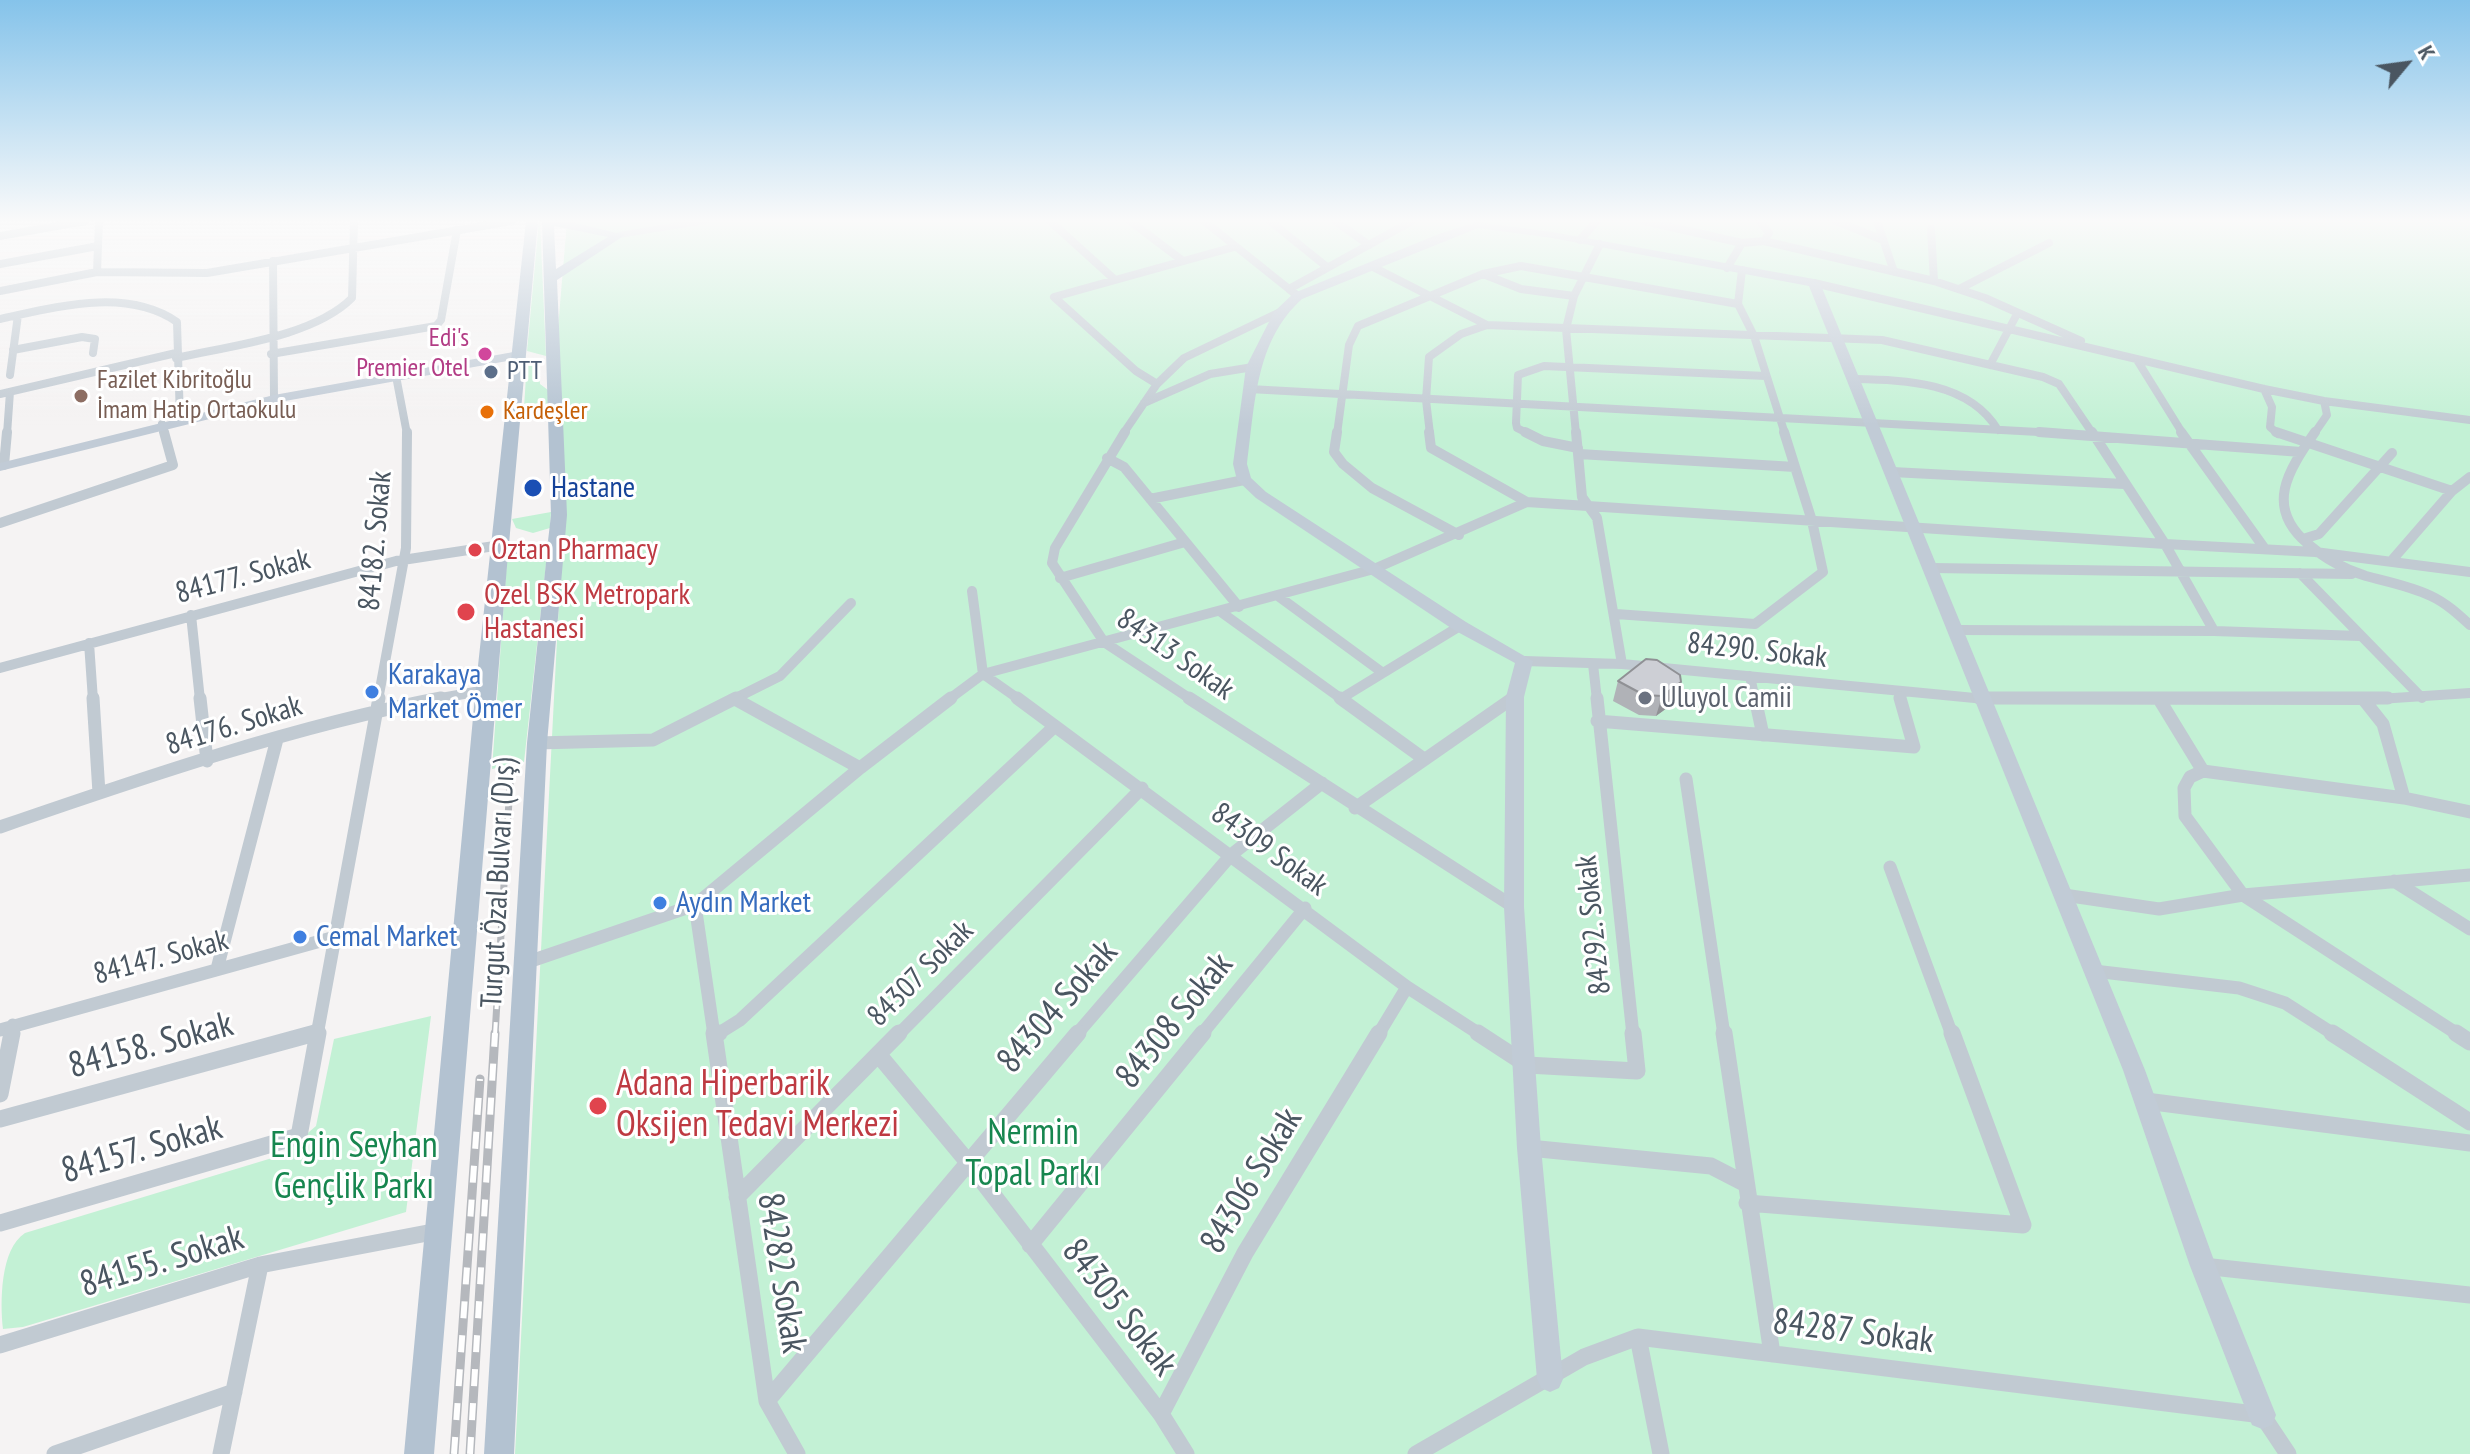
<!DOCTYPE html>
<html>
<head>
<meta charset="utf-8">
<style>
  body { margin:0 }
  #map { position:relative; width:2470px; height:1454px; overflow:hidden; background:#f5f3f3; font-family:"PT Sans Narrow",sans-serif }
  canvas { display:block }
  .north { position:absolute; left:2366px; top:24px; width:80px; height:80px; -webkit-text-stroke:6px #fff; paint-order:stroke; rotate:61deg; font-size:22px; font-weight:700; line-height:32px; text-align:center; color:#4a5661 }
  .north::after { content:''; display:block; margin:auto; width:28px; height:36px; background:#4a5661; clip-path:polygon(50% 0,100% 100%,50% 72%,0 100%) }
</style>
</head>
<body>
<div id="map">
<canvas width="2470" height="1454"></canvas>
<div class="north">K</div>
</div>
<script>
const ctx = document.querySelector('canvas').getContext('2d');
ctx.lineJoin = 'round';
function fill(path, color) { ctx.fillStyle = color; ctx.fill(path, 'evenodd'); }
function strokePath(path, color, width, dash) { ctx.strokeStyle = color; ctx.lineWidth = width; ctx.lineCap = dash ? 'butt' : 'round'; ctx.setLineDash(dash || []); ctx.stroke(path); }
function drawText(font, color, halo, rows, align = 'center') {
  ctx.font = font + ' "PT Sans Narrow",sans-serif'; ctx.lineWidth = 6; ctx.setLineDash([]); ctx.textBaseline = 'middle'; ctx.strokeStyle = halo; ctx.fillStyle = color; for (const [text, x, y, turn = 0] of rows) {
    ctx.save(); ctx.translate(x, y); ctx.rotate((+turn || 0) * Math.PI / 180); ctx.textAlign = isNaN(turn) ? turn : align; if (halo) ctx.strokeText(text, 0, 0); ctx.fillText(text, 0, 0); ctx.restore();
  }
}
fill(new Path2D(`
  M539 221H540L546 356 527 351Z
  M567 221H2470V1454H515L562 543 555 364Z
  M527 360 539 366 540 384 552 393V404L524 408Z
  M551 512 550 528 533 533 516 528 512 519Z
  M548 546 524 762 492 769 507 559 525 556 526 549Z
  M431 1016 406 1212 23 1327 3 1329C0 1303 0 1249 25 1233L282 1155 316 1126 334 1039Z`), '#c3f1d5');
strokePath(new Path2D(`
  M1050 221 1114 279
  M1130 221 1183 261
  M1204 221 1289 289
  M1270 221 1327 267
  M1335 221 1369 245
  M1644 221 1742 243
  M1760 221 1769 233 1764 241
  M1836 221 1883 240
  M1877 221 1894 272
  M1931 229 1934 281
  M0 236 85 221
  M1580 240 1597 221
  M273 261 274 399
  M0 264 98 246
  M1373 267 1487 325
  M1727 268 1742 243 1764 241 1934 281 1985 298 2081 341
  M1742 270 1738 304 1754 336 1785 434
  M97 272 99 221
  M1483 274 1521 289 1574 296
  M1814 283 2264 389 2324 401 2470 420
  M1959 289 2049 243
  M0 291 97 272 207 273 512 221
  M1298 296 1289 289 1412 221
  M0 319C56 307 126 287 177 322L180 420
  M13 350 82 337 95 339 93 353
  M271 354 436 326 441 320 457 230
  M176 358C229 346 313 337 352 298L354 221
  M2137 360 2183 434
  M1990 365 2017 314
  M10 375 18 315
  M396 376 407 434
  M1855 379C1907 380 1969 382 1998 430
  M1157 384 1184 358 1280 312
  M1249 389 2075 434
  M2264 389 2272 407 2270 427 2278 434
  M0 394 176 353
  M1144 403 1210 374 1253 367
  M162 424 165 434
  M7 434 10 392
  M1123 434 1157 384 1136 371 1054 297 1234 247
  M1337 434 1349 345 1358 326 1483 274 1521 266 1738 304
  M1430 434 1426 400 1429 357 1461 334 1487 325 1882 340 2043 377 2059 384 2093 434
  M1529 434 1517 428 1516 423 1518 375 1544 366 1766 376
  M1576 434 1566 329 1574 296 1600 244
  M2314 434 2327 415 2324 401`), '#c1cad2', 8);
strokePath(new Path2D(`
  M1125 432 1055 548 1052 563 1104 642 1192 700
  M1337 432 1334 452 1343 464 1372 488 1459 535
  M1429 432 1431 448 1527 502 2165 544
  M1525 432 1543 441 1578 448
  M1576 432 1582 497 1597 518 1622 664
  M2039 432 2301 452
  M2092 432 2165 544
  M2181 432 2265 549
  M2276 432 2452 491
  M2315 432C2288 471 2264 507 2308 544 2325 559 2344 569 2366 576 2388 582 2410 586 2431 596 2446 603 2458 614 2470 625
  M1579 454 1795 467
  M1107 458 1124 467 1239 607
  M4 465 7 432
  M1892 472 2124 484
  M1150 499 1244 480
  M0 523 173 465 164 432
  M2303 539 2319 534 2392 453
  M2165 544 2315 552 2470 572
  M2165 544 2214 631
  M2393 559 2452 491 2470 477
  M1932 568 2352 574
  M2300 573 2422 698
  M1060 578 1185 542
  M972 591 983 674 1020 700
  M1278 596 1383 673
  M1221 612 1343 700
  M1616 614 1755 624 1823 572 1812 521 1784 432
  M191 615 200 700
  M1958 630 2214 631 2360 636
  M89 643 93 700
  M1524 661 1622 664 1985 699 2364 700 2470 693
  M1593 664 1597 700
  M0 668 396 561 501 545
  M1750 676 1755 700
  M1898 691 1901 700
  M1342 698 1460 626
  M378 700 406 548 407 432
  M430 700 486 690
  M732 700 780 676 851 603
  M948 700 983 674 1374 569 1527 502
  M1510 700 1515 697`), '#c1cad2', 10);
strokePath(new Path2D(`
  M93 698 99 793
  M200 698 207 761
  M1017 698 1407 987 1481 1035
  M1189 698 1514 907
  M1340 698 1424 759
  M1597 698 1633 1035
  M1755 698 1763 735
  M1979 698H2388
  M735 699 860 768
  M2159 699 2203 771 2404 798 2470 812
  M2364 700 2383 724 2404 798
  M1597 721 1914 747 1900 698
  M537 743 653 740 736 698
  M2203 771 2190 777 2184 788 2185 816 2243 895 2459 1035
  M1686 779 1724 1035
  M1355 808 1513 698
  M0 827C142 778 294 726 441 698
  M1890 867 1952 1035
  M2394 881 2470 929
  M2064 895 2159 909 2243 895 2470 875
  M695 905 714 1035
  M525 963 695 905 860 768 951 698
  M217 969 277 739
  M2094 971 2239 988 2285 1003 2335 1035
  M0 1030 335 937
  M11 1035 13 1025
  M307 1035 318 1032
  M317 1035 379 698
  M716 1035 740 1020 1055 726
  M898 1035 1142 788
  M1076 1035 1231 855 1322 783
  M1201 1035 1305 908
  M1378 1035 1407 987`), '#c1cad2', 13);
strokePath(new Path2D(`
  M714 1033 767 1401 797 1454
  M1478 1033 1527 1065 1637 1071 1633 1033
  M1724 1033 1772 1354
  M2332 1033 2470 1122
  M2456 1033 2470 1042
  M716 1035 719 1033
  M878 1054 967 1161 1161 1414 1186 1454
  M0 1094 12 1033
  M2146 1101 2470 1143
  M0 1119 315 1033
  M1529 1148 1711 1166 1744 1183
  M737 1197 899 1033
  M1747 1203 2023 1225 1952 1033
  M0 1223 299 1136 318 1033
  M1030 1245 1203 1033
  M2203 1266 2470 1295
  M1638 1337 1661 1454
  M0 1345 260 1265 438 1231
  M767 1401 1078 1033
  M1161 1414 1245 1253 1379 1033
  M55 1454 234 1392
  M221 1454 260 1265
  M1416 1454 1584 1357 1638 1337 2262 1415 2288 1454`), '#c1cad2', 17);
fill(new Path2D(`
  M685 221H712L706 224 619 238 613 235 619 232Z
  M1477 222 1552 232 1814 279 1820 283 2145 1070 2216 1266 2276 1415 2272 1425 2262 1429 2252 1425 2248 1415 2190 1266 2123 1070 1809 286 1552 238 1478 228 1302 299C1255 341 1255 405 1247 464L1251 478 1266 492 1466 622 1533 661 1524 697V907L1541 1148 1563 1379 1559 1388 1550 1392 1541 1388 1537 1379 1517 1148 1504 907 1506 697 1515 663 1454 630 1256 498 1237 480 1233 464 1246 367 1274 312 1294 293 1439 234Z
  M519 351 524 352V358L274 403 0 471V463L274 395Z`), '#c1cbd6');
fill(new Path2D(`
  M526 221H538L509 544 536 545 548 541 551 515 542 221H567L625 235 557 280 567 515 547 743 514 1454H484L527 743 547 553 508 554 434 1454H404L477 675ZM554 226 608 237 556 269Z`), '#b3c2d1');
const railFar1 = new Path2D(`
  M495 1035 511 767`);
const rail = new Path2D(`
  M454 1454 480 1079
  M470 1454 495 1033`);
strokePath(railFar1, '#b5b8bd', 7);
strokePath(rail, '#b5b8bd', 9);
strokePath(railFar1, '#fff', 4, [13]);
strokePath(rail, '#fff', 6, [17]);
fill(new Path2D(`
  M1618 681 1681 682 1675 702 1656 716 1639 715 1613 701Z`), '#b0b2b7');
fill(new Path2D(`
  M1681 682 1675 702 1656 716 1662 696Z`), '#909195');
const building = new Path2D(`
  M1646 659 1657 660 1680 675 1681 682 1662 696 1644 695 1618 681Z`);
fill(building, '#cdcfd5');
strokePath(building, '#909195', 2);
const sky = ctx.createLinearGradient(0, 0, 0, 425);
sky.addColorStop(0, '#85c3ea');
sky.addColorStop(0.52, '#fafafa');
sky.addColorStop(1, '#fafafa00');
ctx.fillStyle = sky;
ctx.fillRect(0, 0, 2470, 425);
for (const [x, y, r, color] of [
  [485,354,8,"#d1479c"],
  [491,372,8,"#5c6f8a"],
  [81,396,8,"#8d6e63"],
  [487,412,8,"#e8710a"],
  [533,488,10,"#1a4fb4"],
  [475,550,8,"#e0444e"],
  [466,612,10,"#e0444e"],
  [372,692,8,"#3f7fe0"],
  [1645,698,8,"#6b7280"],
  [660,903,8,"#3f7fe0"],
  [300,937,8,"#3f7fe0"],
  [598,1106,10,"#e0444e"]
]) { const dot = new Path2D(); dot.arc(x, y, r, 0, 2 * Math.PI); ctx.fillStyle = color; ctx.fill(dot); strokePath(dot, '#fff', 3); }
drawText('26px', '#b23c85', '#fff', [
  ["Edi's",469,339],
  ["Premier Otel",469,369]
], 'right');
drawText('26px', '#4e5e75', '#fff', [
  ["PTT",507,372]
], 'left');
drawText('26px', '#785e54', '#fff', [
  ["Fazilet Kibritoğlu",97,381],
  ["İmam Hatip Ortaokulu",97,411]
], 'left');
drawText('26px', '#c56008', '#fff', [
  ["Kardeşler",503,412]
], 'left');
drawText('30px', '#164399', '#fff', [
  ["Hastane",551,488]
], 'left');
drawText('30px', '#4a5661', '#fff', [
  ["84182. Sokak",376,541,-85],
  ["84177. Sokak",243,577,-15],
  ["84290. Sokak",1757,651,6],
  ["84313 Sokak",1175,655,35],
  ["84176. Sokak",234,726,-17],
  ["84309 Sokak",1269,850,36],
  ["Turgut Özal Bulvarı (Dış)",499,883,-87],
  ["84292. Sokak",1594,925,-96],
  ["84147. Sokak",161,958,-15],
  ["84307 Sokak",921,974,-45]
]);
drawText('30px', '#be3a42', '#fff', [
  ["Oztan Pharmacy",491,550],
  ["Ozel BSK Metropark",484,595],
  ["Hastanesi",484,629]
], 'left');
drawText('30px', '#366cbe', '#fff', [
  ["Karakaya",388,675],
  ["Market Ömer",388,709],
  ["Aydın Market",676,903],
  ["Cemal Market",316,937]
], 'left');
drawText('30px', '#5b616d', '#fff', [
  ["Uluyol Camii",1661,698]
], 'left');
drawText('36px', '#4a5661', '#fff', [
  ["84304 Sokak",1058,1007,-49],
  ["84308 Sokak",1175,1021,-51],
  ["84158. Sokak",151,1046,-15],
  ["84157. Sokak",142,1150,-16],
  ["84306 Sokak",1252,1181,-59],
  ["84155. Sokak",162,1262,-17],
  ["84282 Sokak",781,1273,81],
  ["84305 Sokak",1119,1308,52],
  ["84287 Sokak",1853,1332,7]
]);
drawText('36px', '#be3a42', '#fff', [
  ["Adana Hiperbarik",616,1085],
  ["Oksijen Tedavi Merkezi",616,1126]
], 'left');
drawText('36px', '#17864f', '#fff', [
  ["Nermin",1033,1134],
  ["Topal Parkı",1033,1175],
  ["Engin Seyhan",354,1147],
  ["Gençlik Parkı",354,1188]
]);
</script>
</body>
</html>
